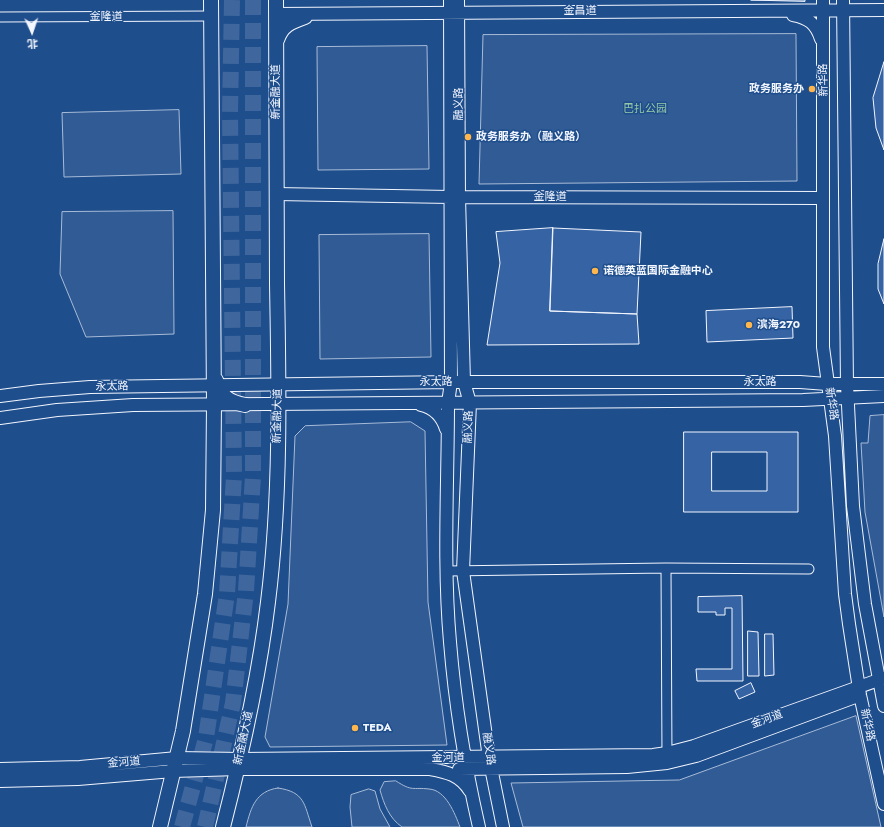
<!DOCTYPE html>
<html>
<head>
<meta charset="utf-8">
<style>
  body { margin:0 }
  #map { position:relative; width:884px; height:827px; overflow:hidden; background:#1f4e8c; font-family:Jost,"Noto Sans SC",sans-serif }
  canvas { display:block }
  .north { position:absolute; left:12px; top:12px; width:40px; height:40px; -webkit-text-stroke:3px #1f4e8c; paint-order:stroke; rotate:177deg; font-size:11px; font-weight:700; line-height:16px; text-align:center; color:#f2f6ff }
  .north::after { content:''; display:block; margin:auto; width:14px; height:18px; background:#f2f6ff; clip-path:polygon(50% 0,100% 100%,50% 72%,0 100%) }
</style>
</head>
<body>
<div id="map">
<canvas width="884" height="827"></canvas>
<div class="north">北</div>
</div>
<script>
const ctx = document.querySelector('canvas').getContext('2d');
ctx.lineJoin = 'round';
function fill(path, color) { ctx.fillStyle = color; ctx.fill(path, 'evenodd'); }
function strokePath(path, color, width, dash) { ctx.strokeStyle = color; ctx.lineWidth = width; ctx.lineCap = dash ? 'butt' : 'round'; ctx.setLineDash(dash || []); ctx.stroke(path); }
function drawText(font, color, halo, rows, align = 'center') {
  ctx.font = font + ' Jost,"Noto Sans SC",sans-serif'; ctx.lineWidth = 3; ctx.setLineDash([]); ctx.textBaseline = 'middle'; ctx.strokeStyle = halo; ctx.fillStyle = color; for (const [text, x, y, turn = 0] of rows) {
    ctx.save(); ctx.translate(x, y); ctx.rotate((+turn || 0) * Math.PI / 180); ctx.textAlign = isNaN(turn) ? turn : align; if (halo) ctx.strokeText(text, 0, 0); ctx.fillText(text, 0, 0); ctx.restore();
  }
}
const green = new Path2D(`
  M796 34 797 181 479 184 483 35Z
  M427 46 429 169 318 170 317 47Z
  M179 110 181 174 64 177 62 113Z
  M173 211 174 334 86 337 60 274 62 212Z
  M429 234 431 357 320 359 319 235Z
  M884 415V617L865 512 861 443H868L870 416Z
  M411 422 425 431 428 602 447 745 270 747 265 737 288 604 295 436 305 426Z
  M856 716 881 827H523L511 783 679 780Z
  M396 781C413 792 412 787 429 789 446 790 455 814 460 827H402C389 818 384 804 380 790L384 782Z
  M278 788C305 792 304 804 312 827H246C251 807 256 791 278 788Z
  M369 789 375 791 380 809 390 827H352L350 807 351 795Z`);
fill(green, '#305b95');
strokePath(green, '#a8bbd7', 1);
const building = new Path2D(`
  M751 0H805V1Z
  M884 62V150L876 128 873 98Z
  M553 228 550 311 637 314 639 344 487 345 500 263 496 232Z
  M553 228 641 232 637 314 550 311Z
  M884 239V304L878 289V264Z
  M792 307 793 338 707 342 706 311Z
  M684 432H798V512H684ZM712 452H767V491H712Z
  M742 596 743 681H697L696 669H732V608H725V615H716V612H698V597Z
  M748 631 758 632 759 676H748Z
  M765 634H773L774 675 765 676Z
  M751 683 755 692 739 699 735 691Z`);
fill(building, '#3563a3');
strokePath(building, '#f2f6ff', 1);
strokePath(new Path2D(`
  M182 827 206 738 227 594 234 476 230 113 232 0
  M205 827 233 703 246 591 253 476V0`), '#3f679d', 16, [16, 8]);
const street = new Path2D(`
  M0 17 211 16
  M447 571 666 568
  M667 758 666 568 809 569`);
const secondary = new Path2D(`
  M450 0 451 382 448 403C448 482 443 563 450 642 455 704 465 766 479 827
  M458 0 459 197 464 382 470 403 463 571 489 758 503 827
  M823 0V347L835 436 845 594 849 624 860 695 884 804
  M843 0 847 385 853 506 865 604 884 706
  M276 14 884 10
  M793 15C809 18 816 24 821 39
  M276 194 450 197 823 198
  M0 396 39 391 90 387 451 382H800L827 384H884
  M421 405C434 408 442 416 446 429
  M0 418 57 410 133 405 803 400 884 396
  M0 769 80 767 177 758 240 759 653 755 667 753 694 746 884 678
  M459 769 627 767 667 763 696 756 855 697
  M0 781 78 779 173 771 238 769H430C447 772 460 775 470 791`);
const primary = new Path2D(`
  M277 40C282 25 291 22 305 17
  M216 380C220 396 229 402 245 405
  M160 827 183 731 205 594 213 510 214 405 211 0
  M223 827C242 753 259 678 268 602 281 497 279 390 277 284 276 190 276 95 276 0`);
strokePath(street, '#f2f6ff', 11);
strokePath(secondary, '#f2f6ff', 14);
strokePath(primary, '#f2f6ff', 16);
strokePath(street, '#1f4e8c', 9);
strokePath(secondary, '#1f4e8c', 12);
strokePath(primary, '#1f4e8c', 14);
for (const [x, y, r, color] of [
  [812,89,4,"#ffb74d"],
  [468,137,4,"#ffb74d"],
  [595,271,4,"#ffb74d"],
  [749,325,4,"#ffb74d"],
  [355,728,4,"#ffb74d"]
]) { const dot = new Path2D(); dot.arc(x, y, r, 0, 2 * Math.PI); ctx.fillStyle = color; ctx.fill(dot); strokePath(dot, '#1f4e8c', 1.5); }
drawText('11px', '#f2f6ff', '#1f4e8c', [
  ["金昌道",580,11],
  ["金隆道",106,17],
  ["新华路",824,80,-91],
  ["新金融大道",276,92,-90],
  ["融义路",459,104,-90],
  ["金隆道",550,197],
  ["永太路",436,382],
  ["永太路",760,382],
  ["永太路",112,387,-1],
  ["新华路",831,404,81],
  ["新金融大道",278,416,-89],
  ["融义路",469,427,-88],
  ["金河道",767,720,-20],
  ["新华路",867,725,78],
  ["新金融大道",244,738,-78],
  ["融义路",488,749,82],
  ["金河道",448,758],
  ["金河道",124,763,-5]
]);
drawText('bold 11px', '#f2f6ff', '#1f4e8c', [
  ["政务服务办",804,89,"right"],
  ["政务服务办（融义路）",476,137],
  ["诺德英蓝国际金融中心",603,271],
  ["滨海270",757,325],
  ["TEDA",363,728]
], 'left');
drawText('11px', '#97c8a6', '#1f4e8c', [
  ["巴扎公园",645,109]
]);
</script>
</body>
</html>
